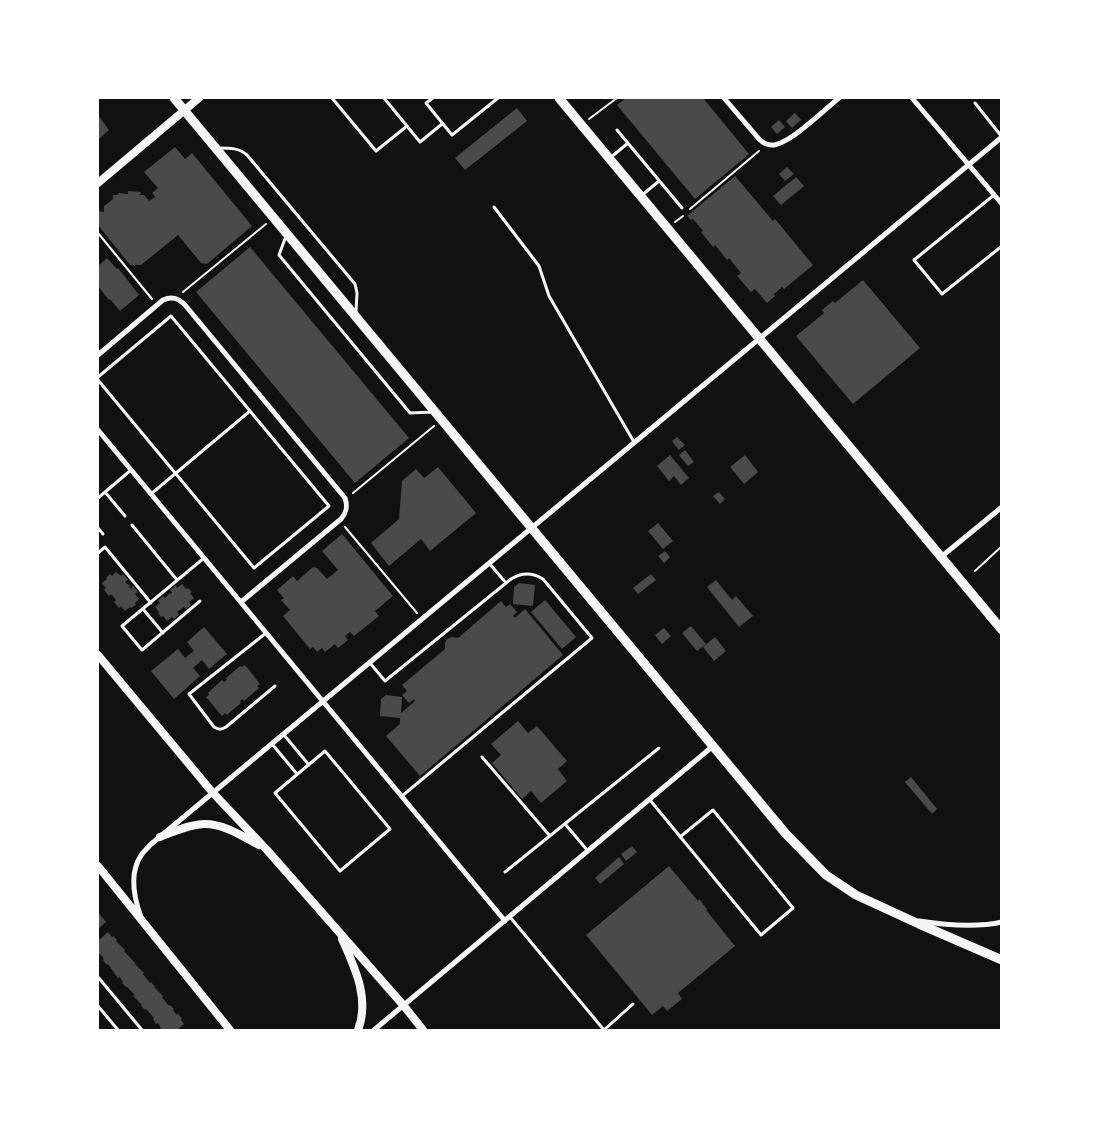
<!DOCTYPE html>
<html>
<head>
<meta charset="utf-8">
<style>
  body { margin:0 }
  #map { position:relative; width:1099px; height:1128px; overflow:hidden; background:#111; font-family:"Titillium Web",sans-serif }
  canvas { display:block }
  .frame { position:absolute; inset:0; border:99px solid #fff; pointer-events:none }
</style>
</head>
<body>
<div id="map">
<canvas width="1099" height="1128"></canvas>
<div class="frame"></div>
</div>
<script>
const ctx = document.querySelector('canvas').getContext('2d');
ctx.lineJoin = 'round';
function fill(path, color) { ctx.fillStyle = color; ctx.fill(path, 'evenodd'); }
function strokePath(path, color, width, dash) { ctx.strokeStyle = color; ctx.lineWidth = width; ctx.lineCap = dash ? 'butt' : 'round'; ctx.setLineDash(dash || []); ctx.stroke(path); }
fill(new Path2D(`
  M626 98H703L749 154 695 199 617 105Z
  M517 108 527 121 465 170 455 158Z
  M795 113 801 120 792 128 786 121Z
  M98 115 109 130 98 140Z
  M779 120 785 127 777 134 771 127Z
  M175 147 185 159 192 153 252 226 207 264 201 263 178 235 141 265H130L98 225V211L104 212V206L113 199V195H117L119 193 128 194V191L141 192 140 195H144L149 201 155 197 152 193 158 188 144 172Z
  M787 167 794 174 785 181 779 174Z
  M735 176 773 221 775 219 813 265 784 289 782 287 774 294 775 296 767 303 755 289 751 292 737 276 741 273 729 258 727 260 715 245 713 247 701 232 703 231 693 219 691 220 687 216Z
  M796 177 804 186 781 205 773 196Z
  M250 247 409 438 355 483 196 292Z
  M107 258 117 269 118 268 139 295 120 311 110 299 109 300 98 286 99 285 98 284V266Z
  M863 280 920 348 853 404 796 336 824 313 822 310 833 301 835 303Z
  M677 437 685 445 679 450 672 441Z
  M685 450 694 462 688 466 679 455Z
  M670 455 689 478 681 485 674 476 669 481 657 466Z
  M745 455 758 472 744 484 730 467Z
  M438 467 476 513 430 551 421 539 389 566 371 543 399 519 402 481 416 469 424 478Z
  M719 492 725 499 720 504 713 496Z
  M658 523 673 541 663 549 648 531Z
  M342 534 393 596 375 611 379 616 354 636 350 632 345 636 348 640 338 648 335 644 325 652 322 648 317 652 313 647 310 649 283 616 290 610 281 600 284 598 277 590 293 576 297 581 313 567 317 568 327 579 338 570 322 551Z
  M665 551 670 557 664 563 658 556Z
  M116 572 121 576 123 574 128 580 125 582 130 586 129 587 131 589 133 586 138 592 135 594 139 599 135 603 136 605 131 608 130 607 125 611 121 606 119 608 114 602 116 600 111 594 109 596 104 590 106 588 102 583 107 579 106 578 110 574 112 576Z
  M651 574 656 580 638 594 633 588Z
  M716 580 732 600 736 596 753 616 739 627 707 587Z
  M519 583 535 585 533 606 513 604 514 587Z
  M182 584 186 589 188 588 192 592 190 593 194 598 189 602 191 605 186 609 184 607 177 612 179 615 174 619 172 617 167 621 163 616 161 617 158 613 159 612 155 607 160 603 158 600 161 598 163 596 165 598 170 593V594L172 593 170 590 176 585 177 588Z
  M545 600 576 637 562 649 531 612Z
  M501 601 506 607 510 604 517 612 513 616 515 618 525 609 563 655 420 776 386 736 400 724V718L380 716 381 699 386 695 402 697 401 713 415 701 414 699 409 703 402 695 407 691 402 685 445 649V643L447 639 452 637 458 638Z
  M691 626 706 644 697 651 682 633Z
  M204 627 227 654 209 669 202 660 193 668 200 676 174 699 151 671 178 649 185 658 194 651 187 642Z
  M664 628 671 636 662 644 655 635Z
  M715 637 726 651 714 661 703 647Z
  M245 665 260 684 257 686 259 688 244 701 243 699 240 701 241 703 228 714 227 715 225 713 222 716 206 697 209 695 208 693 222 680 224 682 227 680 226 678 240 666 242 667Z
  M518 721 528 733 537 726 567 761 558 769 567 781 541 803 531 791 522 799 492 763 501 755 491 744Z
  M911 777 937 809 932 814 905 782Z
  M632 846 637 852 626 861 621 854Z
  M619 857 624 864 600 884 595 878Z
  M669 866 698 901 699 899 707 909 706 910 735 946 678 993 682 999 667 1011 663 1006 652 1015 586 935Z
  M98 912 106 922 98 929Z
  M108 932 112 937 113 936 117 940 116 941 125 950 124 951 136 964H135L144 973 143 974 150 983 151 982 155 987H154L163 996 162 997 169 1006 170 1005 174 1009 173 1010 177 1015 178 1014 182 1019 181 1020 184 1024 177 1030H162L160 1029 161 1028 158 1023 156 1024 153 1019 154 1018 146 1009 145 1010 141 1006 142 1005 133 996 135 995 127 987H126L122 983 123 982 120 977 118 978 108 964 107 965 103 960 104 959 102 956 98 953V941Z`), '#4a4a4a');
strokePath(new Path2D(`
  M589 119 617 98
  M690 209 759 151
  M675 222 683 216
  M98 233 152 299
  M183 292 266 224
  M353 493 434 426
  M345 527 417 613
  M975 571 1002 546`), '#f5f5f5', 2);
strokePath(new Path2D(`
  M332 98 376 151 407 126
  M384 98 420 142 442 124
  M433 98 426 103 452 135 498 98
  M975 103 1002 137
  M617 130 682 208
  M219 148C230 148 239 148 247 155L355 284 357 293 356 312
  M610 158 628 143
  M994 195 914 260 942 294 1002 246
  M641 196 659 181
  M494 207 539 266 549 296 634 442
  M286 236 279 255 410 413 434 412
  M98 377 171 316 329 506 254 568 98 380
  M105 492 125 516
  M151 494 250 411
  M98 498 131 470
  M132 525 177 580
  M98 528 103 534
  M98 553 105 547 151 603
  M489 563 506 583
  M200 601 142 650 122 626 204 558
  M143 609 163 633
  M266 633 189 694 214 727C219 730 221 730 226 727L275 686
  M370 663 385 681 511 579C522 572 532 572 543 579L592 638 402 796
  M284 735 309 765
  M272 744 297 774
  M325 751 390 829 340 871 275 793Z
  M482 757 550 836
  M650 800 761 935 793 908 713 810 680 837
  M565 824 588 851
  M505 872 659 748
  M510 917 604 1030
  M98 977 142 1030
  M98 1006 118 1030
  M604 1030 633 1004`), '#f5f5f5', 3);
strokePath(new Path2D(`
  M724 98 759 139C763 143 767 145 772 145 789 145 825 109 839 98
  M912 98 1002 204
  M98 355 163 300C172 296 178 298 185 305L345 498C348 506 347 512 341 519L241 602
  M98 430 505 921
  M941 557 1002 507
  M141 917C134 898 129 872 142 854 144 851 148 848 150 845L1002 137
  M919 921C945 925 975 928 1002 922
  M374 1030 713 746`), '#f5f5f5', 5);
strokePath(new Path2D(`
  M98 183 199 98
  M98 655 213 793 267 850 404 1006 423 1030
  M160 837C173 832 190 824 205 824 224 824 242 836 259 845
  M98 866 230 1030
  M342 939C355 968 370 999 358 1030`), '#f5f5f5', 8);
strokePath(new Path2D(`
  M174 98 786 834 826 875 856 895 919 924 1002 960
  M559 98 1002 630`), '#f5f5f5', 9);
</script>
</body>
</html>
